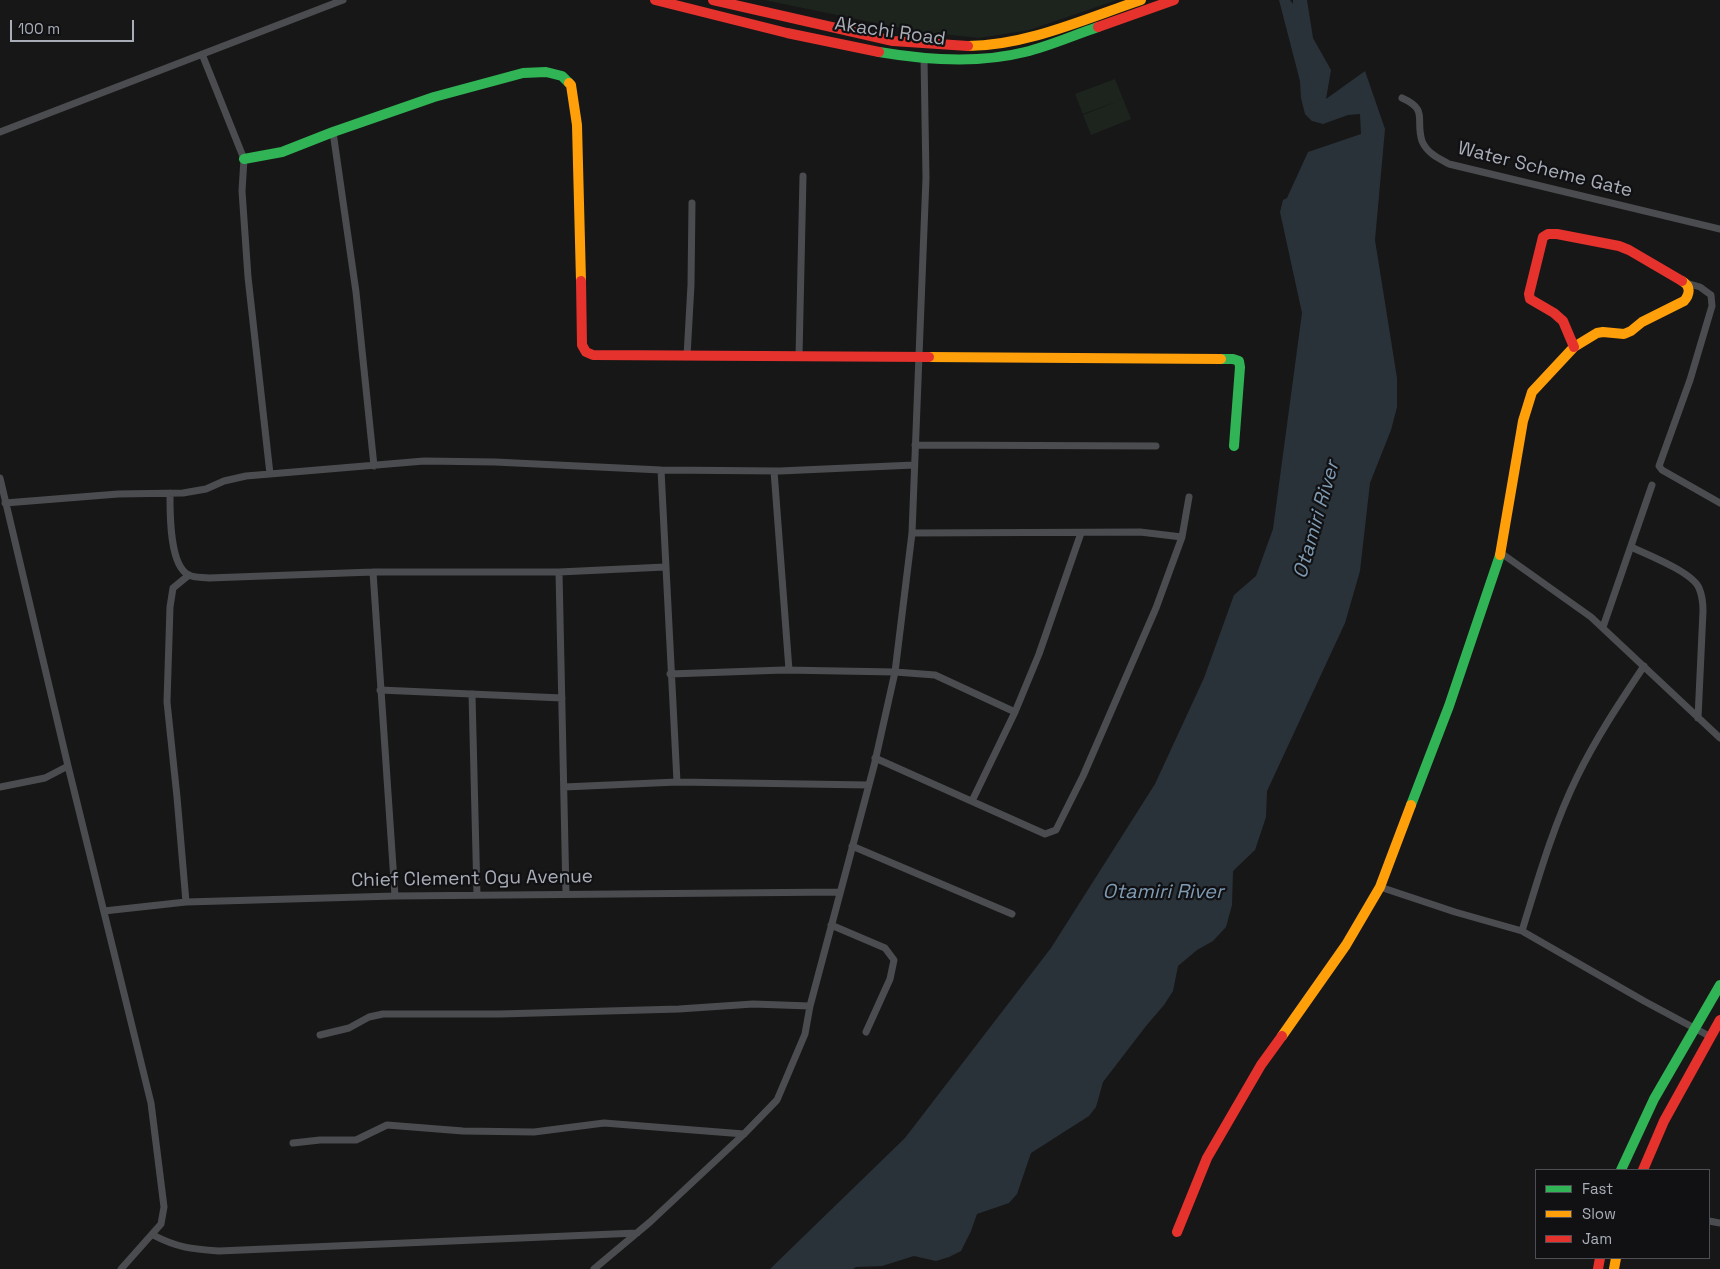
<!DOCTYPE html>
<html>
<head>
<meta charset="utf-8">
<style>
  body { margin:0 }
  #map { position:relative; width:1720px; height:1269px; overflow:hidden; background:#171717; font-family:"Space Grotesk",sans-serif }
  canvas { display:block }
  .legend { position:absolute; left:1535px; top:1169px; width:175px; height:90px; box-sizing:border-box; background:#111113; border:1px solid #4d4f55; margin:0; padding:6px 9px; list-style:none; font-size:15px; color:#a8adb8 }
  .legend li { display:flex; align-items:center; gap:10px; height:25px }
  .legend b { width:25px; border:1px solid #4d4f55 }
  .scale { position:absolute; left:10px; top:20px; width:124px; height:22px; box-sizing:border-box; border:2px solid #a8adb8; border-top:0; padding-left:6px; font-size:15px; line-height:18px; white-space:nowrap; color:#a8adb8; -webkit-text-stroke:4px #111113; paint-order:stroke }
</style>
</head>
<body>
<div id="map">
<canvas width="1720" height="1269"></canvas>
<ul class="legend">
<li><b style="height:6px;background:#30b455"></b>Fast</li>
<li><b style="height:6px;background:#ff9f0a"></b>Slow</li>
<li><b style="height:6px;background:#e5322d"></b>Jam</li>
</ul>
<div class="scale">100 m</div>
</div>
<script>
const ctx = document.querySelector('canvas').getContext('2d');
ctx.lineJoin = 'round';
function fill(path, color) { ctx.fillStyle = color; ctx.fill(path, 'evenodd'); }
function strokePath(path, color, width, dash) { ctx.strokeStyle = color; ctx.lineWidth = width; ctx.lineCap = dash ? 'butt' : 'round'; ctx.setLineDash(dash || []); ctx.stroke(path); }
function drawText(font, color, halo, rows, align = 'center') {
  ctx.font = font + ' "Space Grotesk",sans-serif'; ctx.lineWidth = 4.5; ctx.setLineDash([]); ctx.textBaseline = 'middle'; ctx.strokeStyle = halo; ctx.fillStyle = color; for (const [text, x, y, turn = 0] of rows) {
    ctx.save(); ctx.translate(x, y); ctx.rotate((+turn || 0) * Math.PI / 180); ctx.textAlign = isNaN(turn) ? turn : align; if (halo) ctx.strokeText(text, 0, 0); ctx.fillText(text, 0, 0); ctx.restore();
  }
}
fill(new Path2D(`
  M764 0H1117L1029 30 979 38 915 31Z
  M1115 79 1123 99 1083 114 1075 94Z
  M1123 99 1131 119 1091 135 1083 115Z`), '#1d241e');
fill(new Path2D(`
  M1279 0H1290L1293 4V0H1307L1313 38 1331 70 1326 99 1365 71 1385 129 1375 240 1397 378V407L1391 430 1370 483 1360 571 1345 623 1267 791 1266 817 1255 850 1233 871 1232 905 1226 927 1213 941 1197 950 1178 966 1173 991 1164 1005 1146 1026 1103 1082 1096 1107 1089 1116 1031 1153 1017 1194 1009 1203 977 1214 971 1231 961 1251 949 1257 936 1261 914 1256 882 1266 856 1267 853 1269H770L905 1138 1051 948 1155 784 1204 678 1234 595 1256 576 1273 529 1302 313 1280 212 1283 200 1287 198 1308 152 1361 134 1360 114 1348 115 1323 124 1312 121 1305 114 1301 98 1300 81Z`), '#2a3239');
strokePath(new Path2D(`
  M202 54 244 159 242 191 248 277 270 474
  M1402 98C1429 110 1415 119 1422 141 1427 153 1438 158 1449 164L1720 229
  M0 132 343 0
  M333 132 356 292 374 466
  M1686 283 1700 287 1711 295 1712 306 1690 380 1659 466 1662 470 1720 503
  M687 356 691 285 692 203
  M799 356 803 176
  M915 445 1156 446
  M661 470 677 782
  M774 471 789 670
  M0 478 68 766 151 1103 164 1207 161 1224 121 1269
  M170 493C170 512 169 566 189 575 194 578 203 577 209 578L373 572H559L665 567
  M5 503 118 494 183 493 206 489 224 481 246 476 424 461 495 462 661 470 780 471 914 465
  M912 533 1140 532 1182 537
  M1631 547C1648 555 1692 572 1699 588 1702 595 1703 604 1703 611L1698 718
  M1501 553 1591 617 1720 738
  M373 572 395 896
  M559 572 566 894
  M1603 627 1652 485
  M1644 666C1620 702 1596 738 1577 777 1553 826 1538 879 1522 931L1644 1001 1711 1037
  M670 674 784 670 895 672 935 675 1015 712
  M380 690 562 698
  M472 694 477 895
  M875 758 1045 834 1056 830 1083 776 1156 608 1182 537 1189 497
  M0 787 45 778 68 766
  M564 787 677 782 869 785
  M972 801 1015 712 1039 654 1081 533
  M852 846 1012 914
  M1380 887 1455 912 1522 931
  M186 902 177 797 167 702 170 607 173 588 189 575
  M104 911 186 902 395 896 840 892
  M831 925 885 948 894 960 890 979 866 1032
  M320 1035 349 1028 369 1017 383 1014H500L679 1009 753 1004 810 1006
  M293 1143 320 1140H356L387 1125 463 1131 534 1132 604 1123 744 1134
  M1709 1221 1720 1223
  M153 1235C178 1248 192 1249 219 1251L637 1233
  M594 1269 650 1222 744 1134 777 1100 805 1034 810 1006 874 766 895 672 912 533 926 178 924 58`), '#4b4c50', 7);
strokePath(new Path2D(`
  M879 52C926 60 978 64 1025 52 1050 46 1074 35 1098 27
  M244 159 282 152 333 132 434 97 523 73 546 72 562 76 569 83
  M1221 359H1233L1239 361 1240 367 1234 446
  M1411 805 1449 706 1500 555
  M1621 1170 1654 1099 1720 985`), '#30b455', 10);
strokePath(new Path2D(`
  M968 46C1026 46 1087 18 1141 0
  M569 83 571 85 577 125 581 281
  M929 357 1221 359
  M1500 555 1523 421 1532 392 1574 347 1597 333 1603 332 1624 334 1631 331 1642 322 1684 301C1690 294 1691 286 1682 281
  M1282 1036 1346 945 1380 887 1411 805
  M1614 1269 1616 1258`), '#ff9f0a', 10);
strokePath(new Path2D(`
  M655 0 787 33 879 52
  M713 0 893 41 968 46
  M1098 27 1174 0
  M581 281 582 345 586 352 593 355 929 357
  M1574 347 1563 321 1554 313 1530 299 1529 294 1543 237 1548 234H1557L1619 246 1629 250 1682 281
  M1643 1170 1664 1121 1720 1020
  M1177 1232 1207 1158 1261 1065 1282 1036
  M1598 1269 1600 1258`), '#e5322d', 10);
drawText('19px', '#a8adb8', '#111113', [
  ["Akachi Road",890,32,8],
  ["Water Scheme Gate",1545,170,14],
  ["Chief Clement Ogu Avenue",472,879,-1]
]);
drawText('italic 20px', '#7f9bb3', '#111113', [
  ["Otamiri River",1317,520,-74],
  ["Otamiri River",1163,893]
]);
</script>
</body>
</html>
